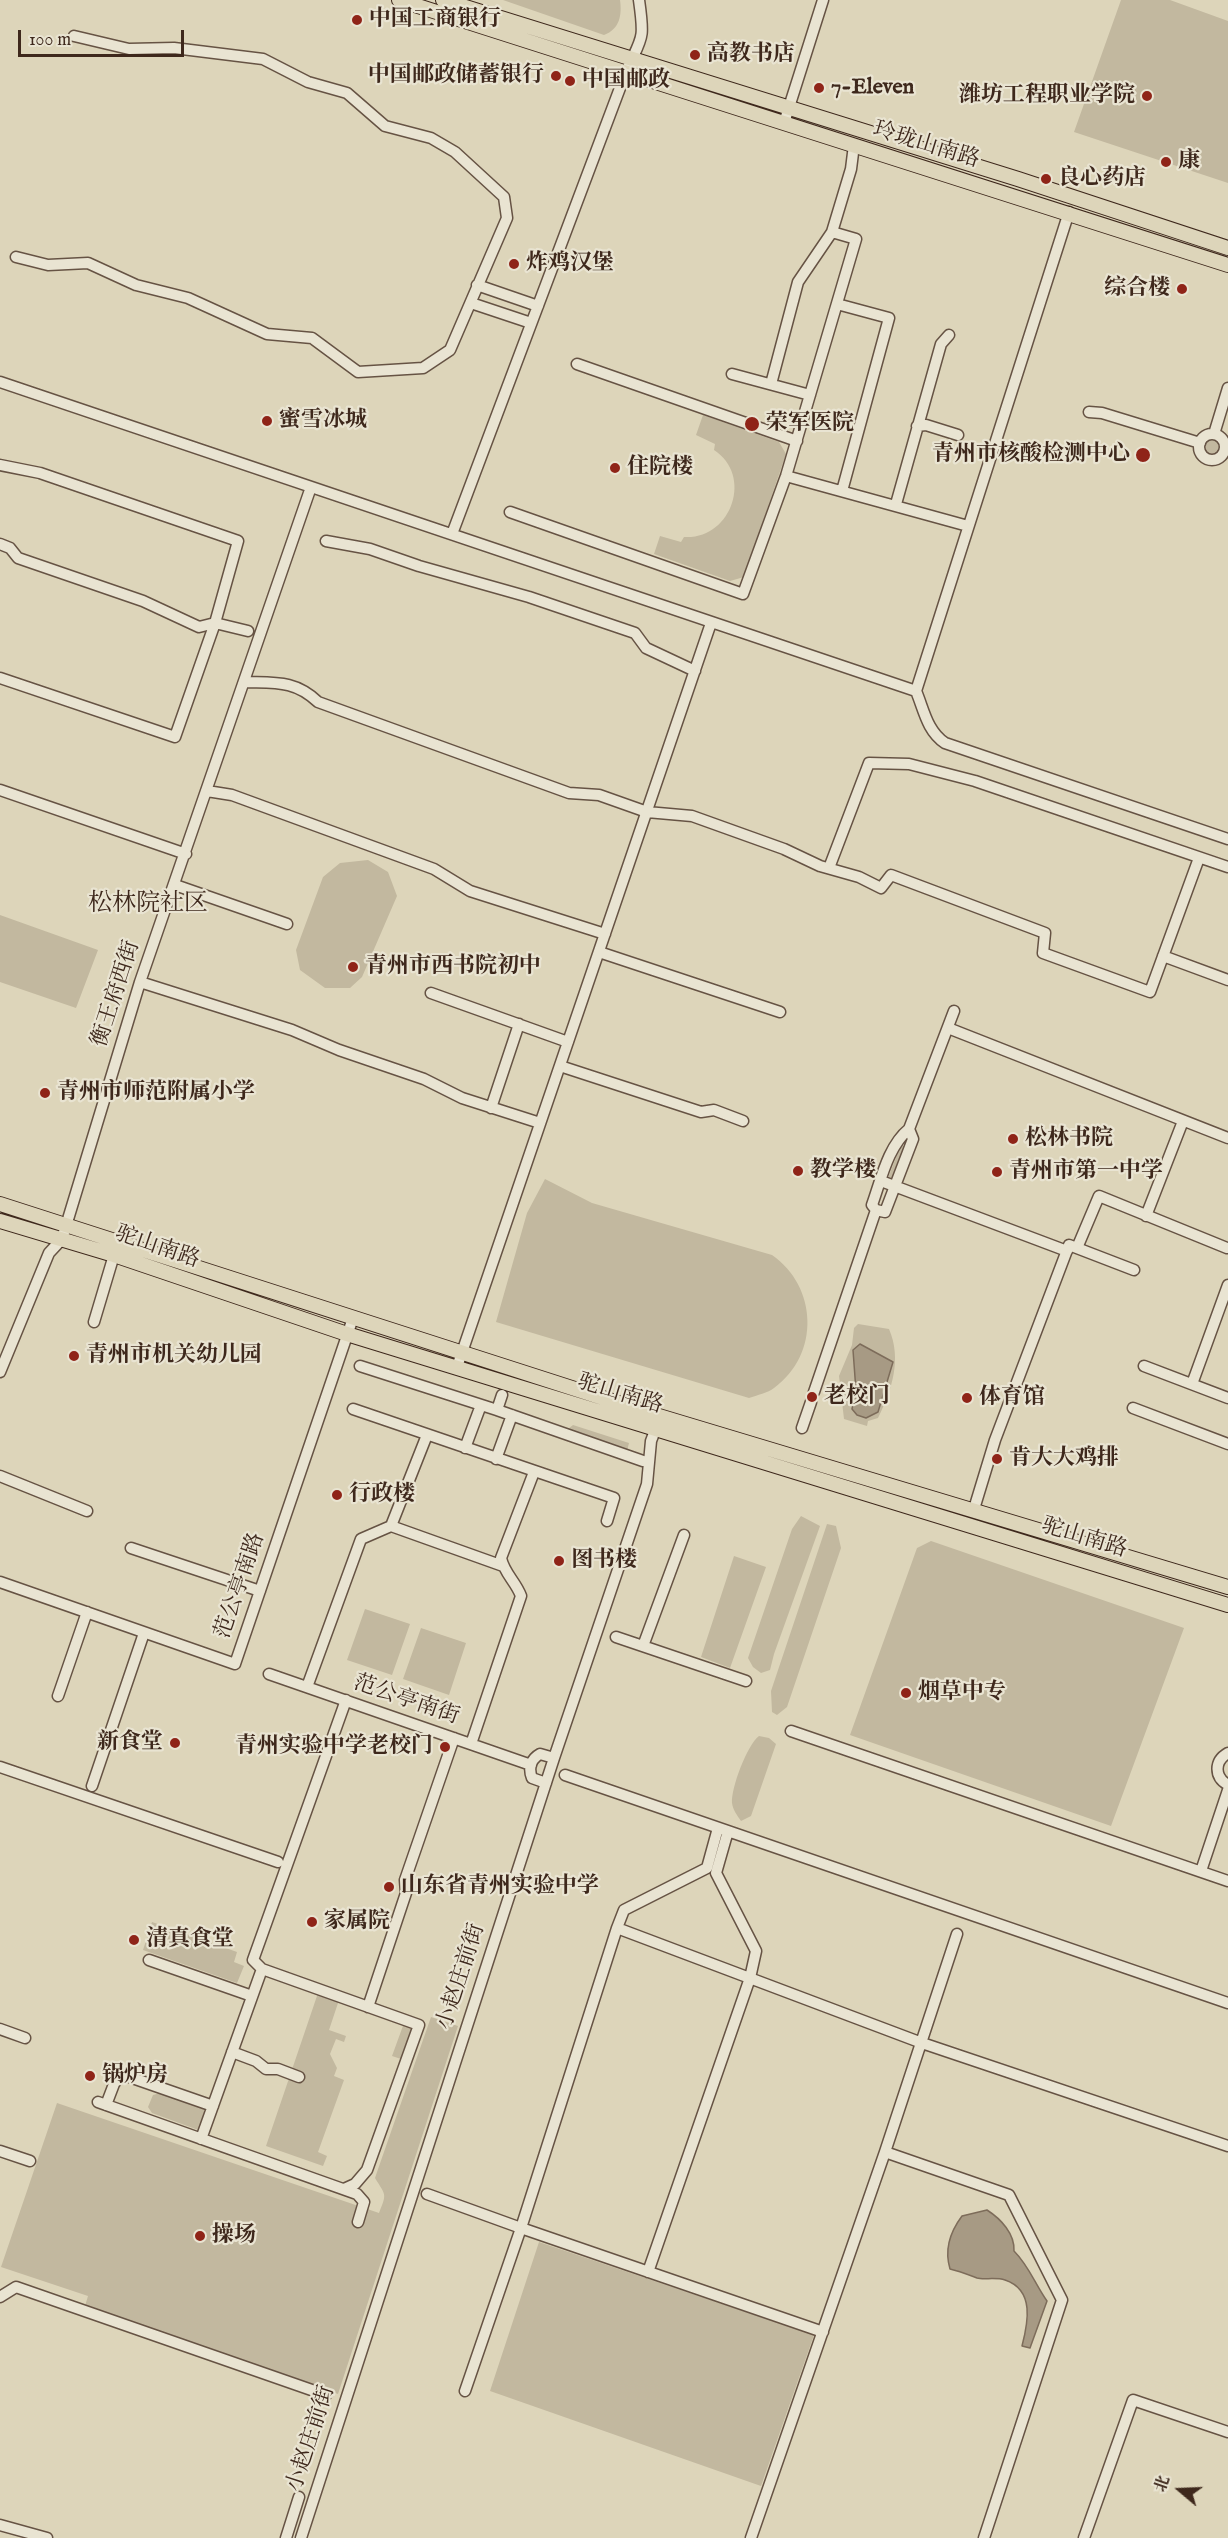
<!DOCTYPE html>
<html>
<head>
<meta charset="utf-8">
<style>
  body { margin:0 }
  #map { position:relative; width:1228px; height:2538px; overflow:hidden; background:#ddd5ba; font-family:"IM FELL English","Noto Serif SC",serif }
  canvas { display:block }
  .north { position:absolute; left:1150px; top:2460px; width:60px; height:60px; -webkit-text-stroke:4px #e9e4d2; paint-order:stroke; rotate:289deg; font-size:16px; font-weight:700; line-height:24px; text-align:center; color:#3e281c }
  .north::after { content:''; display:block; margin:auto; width:21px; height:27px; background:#3e281c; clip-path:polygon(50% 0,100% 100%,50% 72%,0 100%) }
  .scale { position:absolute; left:18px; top:30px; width:166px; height:27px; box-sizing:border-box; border:3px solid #3e281c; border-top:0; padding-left:8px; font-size:18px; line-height:21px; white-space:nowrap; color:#3e281c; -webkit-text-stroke:4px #e9e4d2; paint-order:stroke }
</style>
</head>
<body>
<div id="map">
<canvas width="1228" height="2538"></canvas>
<div class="north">北</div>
<div class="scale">100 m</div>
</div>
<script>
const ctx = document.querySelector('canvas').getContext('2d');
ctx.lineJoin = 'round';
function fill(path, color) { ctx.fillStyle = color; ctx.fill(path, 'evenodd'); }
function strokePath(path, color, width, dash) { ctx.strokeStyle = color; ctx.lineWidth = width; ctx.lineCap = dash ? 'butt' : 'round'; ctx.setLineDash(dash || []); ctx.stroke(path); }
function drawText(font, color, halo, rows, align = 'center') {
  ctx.font = font + ' "IM FELL English","Noto Serif SC",serif'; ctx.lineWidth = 4.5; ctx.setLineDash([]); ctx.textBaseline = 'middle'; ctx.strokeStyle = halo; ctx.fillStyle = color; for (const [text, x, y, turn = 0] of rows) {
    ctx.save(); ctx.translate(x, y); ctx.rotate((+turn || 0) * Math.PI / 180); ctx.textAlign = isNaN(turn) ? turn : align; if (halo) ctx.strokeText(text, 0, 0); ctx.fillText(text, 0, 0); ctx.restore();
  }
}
fill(new Path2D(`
  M503 0H620C622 15 620 29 604 35Z
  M1121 0H1170L1228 21V183L1074 132Z
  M703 415 779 442 786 454 744 577 730 581 654 554 660 536 681 542 684 537C731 540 754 476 714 450L715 444 696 435Z
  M1204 448a8 8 0 1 1 16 0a8 8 0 1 1-16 0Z
  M368 860 388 872 397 896 362 977 350 988H325L300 970 296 950 323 877 340 863Z
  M0 915 98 950 76 1008 0 982Z
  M901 1145 906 1147 893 1180 888 1178Z
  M545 1179 592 1203 772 1255C817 1286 821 1354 774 1388 768 1393 757 1395 749 1398L496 1322 527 1213Z
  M858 1324 889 1329C902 1359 892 1390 878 1418L868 1421 867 1426 844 1419 839 1376 852 1345 854 1328Z
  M573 1425 629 1443 627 1451 574 1434 568 1429Z
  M801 1516 820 1526 774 1654 770 1670 761 1673 753 1667 748 1658 792 1529Z
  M827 1524 836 1526 841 1548 787 1707 777 1715 772 1712 771 1691Z
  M931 1541 1184 1628 1111 1826 850 1735 917 1548Z
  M734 1556 766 1567 730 1668 701 1657Z
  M365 1609 410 1624 392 1675 347 1660Z
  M421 1628 466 1643 449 1695 403 1679Z
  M759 1736 769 1738 776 1744 751 1816 741 1821C737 1815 733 1810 732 1803 731 1788 747 1745 759 1736Z
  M152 1922 237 1952 234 1962 244 1966 237 1983 143 1950Z
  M318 1993 339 2000 329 2030 346 2036 344 2042 336 2039 330 2054 337 2068 334 2076 344 2080 318 2152 327 2156 323 2166 266 2146Z
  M431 2017 458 2026 338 2394 85 2306 88 2296 1 2267 57 2103 379 2213C387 2193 386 2196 375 2178L377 2172Z
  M404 2023 416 2027 404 2060 392 2056Z
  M160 2093 208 2111 201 2131 152 2113 148 2107 153 2095Z
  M539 2242 814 2335 761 2486 490 2391Z`), '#c2b89f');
const water = new Path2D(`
  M860 1344 893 1362 878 1412 866 1418 857 1415 852 1409 856 1391 853 1350Z
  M987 2210C1001 2219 1015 2234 1014 2251 1029 2266 1035 2284 1047 2301L1030 2348 1022 2346C1028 2323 1035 2290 1005 2280 996 2277 983 2280 977 2278 969 2275 959 2271 950 2269 944 2249 950 2232 962 2216Z`);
fill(water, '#a79a84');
strokePath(water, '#7d6c5a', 1.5);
const minor = new Path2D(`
  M784 123 823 0
  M16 257 48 265 88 263 136 285 188 298 267 334 312 338 358 372 423 368 450 350 507 218 504 197 455 152 431 138 385 126 347 93 308 82 263 59 174 48 129 49 74 36
  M477 285 538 306
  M471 303 531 323
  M837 304 889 318 842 491
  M577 364 797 441
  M732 374 810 395
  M0 382 916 691C924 710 927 731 945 743L1228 839
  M771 384 798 282 832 232 851 169 854 145
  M1089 412 1102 413 1200 443
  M917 426 926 425 958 435
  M1214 434 1228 388
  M1199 447a13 13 0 1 1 26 0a13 13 0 1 1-26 0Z
  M0 465 40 473 238 541 215 623 175 737 0 678
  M786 476 968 526
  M896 504 941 344 949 335
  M510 512 743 594 786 476 856 239 832 232
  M452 534 626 72C642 36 645 42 639 0
  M326 541 370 549 419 566 529 597 635 633 646 648 695 671
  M0 544 10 548 18 558 143 601 199 627 215 623 248 631
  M245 682C275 683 295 680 318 702L569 793 599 795 647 812 692 816 784 849 820 866 859 877 881 888 891 875 1045 933 1043 953 1150 992 1199 858
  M916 691 1069 212
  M0 790 186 854
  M207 791 232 795 434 869 470 891 605 934
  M829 868 869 763 909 764 975 781 1228 867
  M175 885 287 924
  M599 952 780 1012
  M1163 956 1228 980
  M140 982 292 1030 339 1050 424 1079 462 1098 540 1123
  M431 993 568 1042
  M948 1028 1228 1138
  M560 1066 701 1112 714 1110 743 1121
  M491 1108 519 1024
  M881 1181 1067 1251
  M876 1210 885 1212 913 1139 909 1129
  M1146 1216 1183 1121
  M1077 1248 1099 1196 1227 1248
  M94 1322 114 1255
  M360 1366 497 1410 643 1461
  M1144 1366 1228 1398
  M457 1367 711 623
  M0 1372 49 1253 62 1239 140 982 311 487
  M1192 1384 1228 1285
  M814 1392 876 1210 872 1205C881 1180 888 1146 909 1129L954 1011
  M1133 1408 1228 1444
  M353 1409 614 1498 607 1521
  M497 1410 502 1395
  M802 1428 811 1402
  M465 1448 481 1405
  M496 1459 512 1415
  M0 1476 87 1511
  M974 1509 995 1440 1069 1245 1134 1270
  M391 1526 503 1566
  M131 1548 260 1591
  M0 1582 235 1664 353 1318
  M616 1637 746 1681
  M643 1646 684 1535
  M269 1674 531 1765
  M307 1687 361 1539 391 1526 427 1435
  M58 1696 87 1612
  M791 1731 1228 1881
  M471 1744 521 1596C516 1582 504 1573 501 1558L534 1472
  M1228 1753C1214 1761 1214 1777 1228 1785
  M0 1767 278 1862
  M565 1775 1228 2003
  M546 1783 532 1778C528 1768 531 1759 540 1754L554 1758
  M92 1786 144 1633
  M1201 1871 1228 1790
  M617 1928 624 1910 707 1868 718 1828
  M149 1960 252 1996
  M368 2007 406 1893 405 1880 454 1738
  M0 2029 25 2038
  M232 2052 256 2061 266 2069H278L299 2077
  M98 2102 357 2194 364 2202 358 2222
  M106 2105 114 2084 121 2074 213 2106
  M201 2139 262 1969
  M0 2151 30 2161
  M885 2152 1009 2195 1062 2300 984 2538
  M344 2189 355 2184 367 2170 419 2025 262 1969 253 1960 346 1700
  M427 2194 521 2228 465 2391
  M648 2272 750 1978 756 1951 716 1873 728 1831
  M0 2297 16 2287 326 2395
  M823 2332 521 2228 617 1928 922 2043 1228 2146
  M0 2525 47 2538
  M286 2538 299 2497
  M301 2538 554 1758 647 1484 651 1441 656 1428
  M751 2538 885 2152 957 1934
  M1084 2538 1133 2400 1228 2432`);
const major = new Path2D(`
  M399 0 1228 265
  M443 0 1018 179 1228 248
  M0 1204 659 1416 1228 1587
  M0 1221 114 1255 347 1334 1228 1605`);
strokePath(minor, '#665344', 13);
strokePath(major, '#3e281c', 16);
strokePath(minor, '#e9e4d2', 10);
strokePath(major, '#ddd5ba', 14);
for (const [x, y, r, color] of [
  [357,20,6,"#8f2418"],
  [695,55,6,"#8f2418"],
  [556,76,6,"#8f2418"],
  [570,81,6,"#8f2418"],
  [819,88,6,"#8f2418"],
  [1147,96,6,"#8f2418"],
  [1166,162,6,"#8f2418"],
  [1046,179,6,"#8f2418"],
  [514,264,6,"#8f2418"],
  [1182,289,6,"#8f2418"],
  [267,421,6,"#8f2418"],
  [752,424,8,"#8f2418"],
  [1143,455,8,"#8f2418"],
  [615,468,6,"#8f2418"],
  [353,967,6,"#8f2418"],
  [45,1093,6,"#8f2418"],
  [1013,1139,6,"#8f2418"],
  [798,1171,6,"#8f2418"],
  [997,1172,6,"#8f2418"],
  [74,1356,6,"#8f2418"],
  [812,1397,6,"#8f2418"],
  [967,1398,6,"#8f2418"],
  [997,1459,6,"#8f2418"],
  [337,1495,6,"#8f2418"],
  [559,1561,6,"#8f2418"],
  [906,1693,6,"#8f2418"],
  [175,1743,6,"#8f2418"],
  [445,1747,6,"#8f2418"],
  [389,1887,6,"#8f2418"],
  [312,1922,6,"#8f2418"],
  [134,1940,6,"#8f2418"],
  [90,2076,6,"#8f2418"],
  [200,2236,6,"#8f2418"]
]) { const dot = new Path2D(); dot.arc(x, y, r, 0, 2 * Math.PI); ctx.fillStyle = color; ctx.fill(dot); strokePath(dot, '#e9e4d2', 2); }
drawText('bold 22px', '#3e281c', '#e9e4d2', [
  ["中国工商银行",369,20],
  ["高教书店",707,55],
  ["中国邮政储蓄银行",544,76,"right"],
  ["中国邮政",582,81],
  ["7-Eleven",831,88],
  ["潍坊工程职业学院",1135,96,"right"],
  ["康",1178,162],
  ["良心药店",1058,179],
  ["炸鸡汉堡",526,264],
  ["综合楼",1170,289,"right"],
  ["蜜雪冰城",279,421],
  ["荣军医院",766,424],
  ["青州市核酸检测中心",1130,455,"right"],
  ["住院楼",627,468],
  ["青州市西书院初中",365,967],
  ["青州市师范附属小学",57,1093],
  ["松林书院",1025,1139],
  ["教学楼",810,1171],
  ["青州市第一中学",1009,1172],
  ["青州市机关幼儿园",86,1356],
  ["老校门",824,1397],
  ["体育馆",979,1398],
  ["肯大大鸡排",1009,1459],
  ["行政楼",349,1495],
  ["图书楼",571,1561],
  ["烟草中专",918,1693],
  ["新食堂",163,1743,"right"],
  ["青州实验中学老校门",433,1747,"right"],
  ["山东省青州实验中学",401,1887],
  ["家属院",324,1922],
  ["清真食堂",146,1940],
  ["锅炉房",102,2076],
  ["操场",212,2236]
], 'left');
drawText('22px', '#3e281c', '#e9e4d2', [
  ["玲珑山南路",926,146,17],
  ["衡王府西街",117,994,-72],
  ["驼山南路",157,1248,19],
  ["驼山南路",620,1395,17],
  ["驼山南路",1084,1539,17],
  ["范公亭南路",241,1586,-71],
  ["范公亭南街",406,1701,19],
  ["小赵庄前街",462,1977,-72],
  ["小赵庄前街",312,2439,-72]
]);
drawText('24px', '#3e281c', '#e9e4d2', [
  ["松林院社区",148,905]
]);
</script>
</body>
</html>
